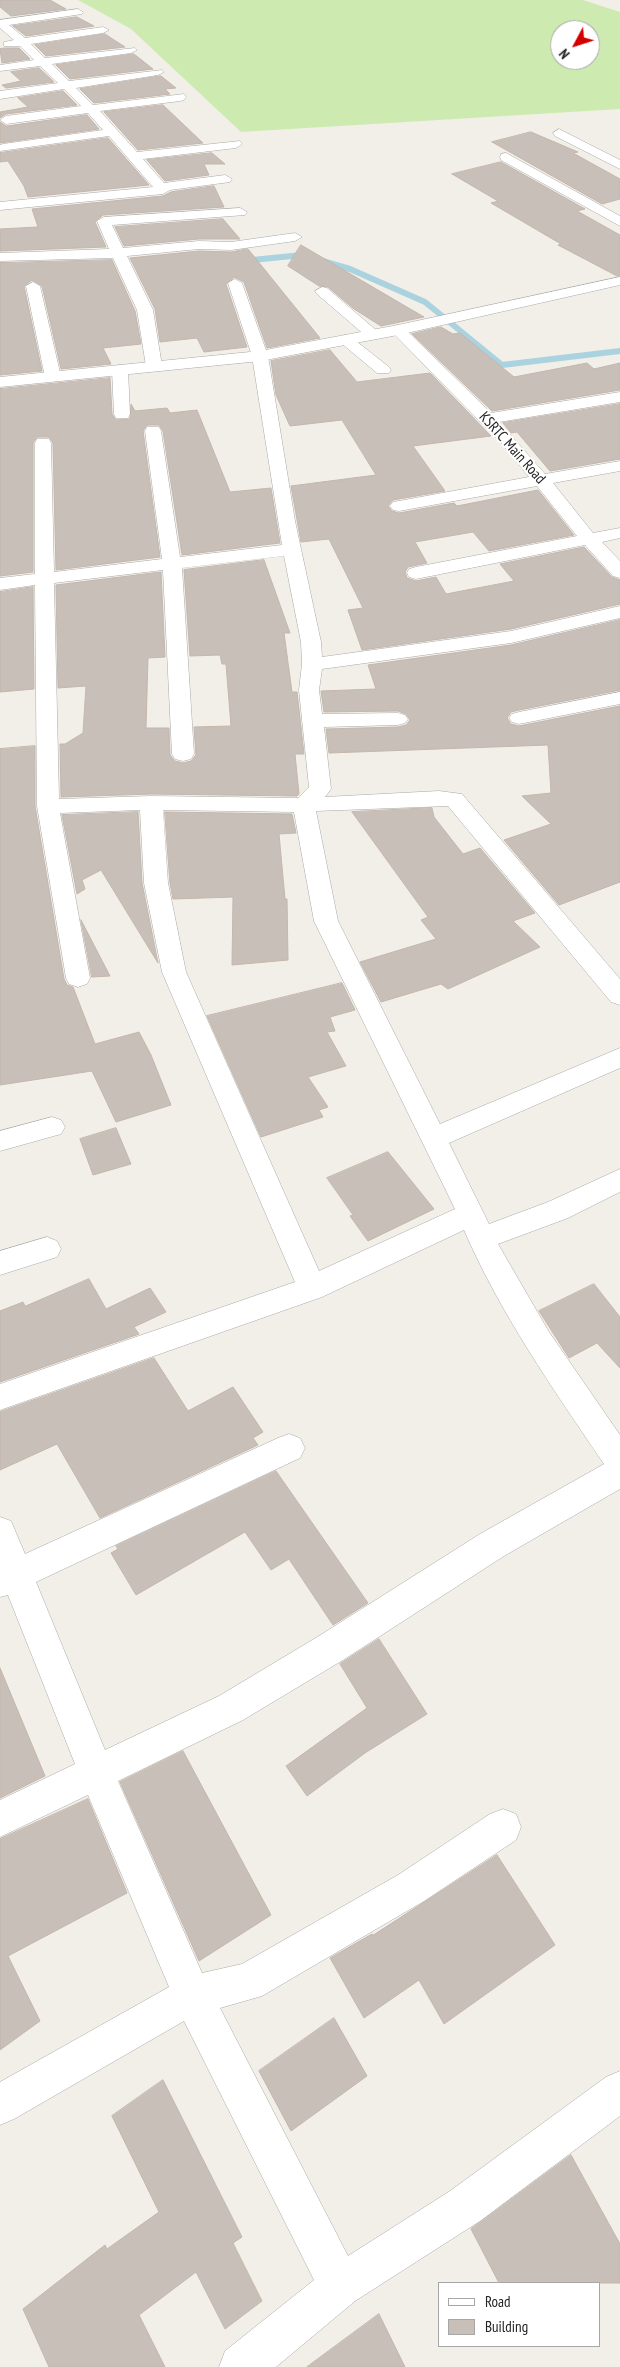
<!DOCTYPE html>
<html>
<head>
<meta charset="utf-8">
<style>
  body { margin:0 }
  #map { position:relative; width:620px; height:2367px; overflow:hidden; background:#f2efe9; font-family:"PT Sans Narrow",sans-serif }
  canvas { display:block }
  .legend { position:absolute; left:438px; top:2282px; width:162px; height:65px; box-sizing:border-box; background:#fff; border:1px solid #a7a7a7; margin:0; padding:6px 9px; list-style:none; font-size:15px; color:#222 }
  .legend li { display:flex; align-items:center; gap:10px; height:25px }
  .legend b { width:25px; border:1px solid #a7a7a7 }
  .north { position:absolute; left:550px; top:20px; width:50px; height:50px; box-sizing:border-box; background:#fff; border:1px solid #a7a7a7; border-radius:50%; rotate:230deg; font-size:14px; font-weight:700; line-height:20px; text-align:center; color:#222 }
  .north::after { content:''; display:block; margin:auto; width:18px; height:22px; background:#d40000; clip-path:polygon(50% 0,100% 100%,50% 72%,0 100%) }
</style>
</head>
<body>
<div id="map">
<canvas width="620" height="2367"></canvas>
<ul class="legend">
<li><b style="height:6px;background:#fff"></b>Road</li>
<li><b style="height:14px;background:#c7bfb8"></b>Building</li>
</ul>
<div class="north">N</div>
</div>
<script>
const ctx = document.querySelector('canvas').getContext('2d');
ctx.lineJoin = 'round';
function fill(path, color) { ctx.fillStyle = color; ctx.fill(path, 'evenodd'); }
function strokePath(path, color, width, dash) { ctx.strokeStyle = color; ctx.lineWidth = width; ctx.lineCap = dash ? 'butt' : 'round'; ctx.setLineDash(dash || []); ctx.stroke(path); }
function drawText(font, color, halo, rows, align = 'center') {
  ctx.font = font + ' "PT Sans Narrow",sans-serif'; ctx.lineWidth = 4; ctx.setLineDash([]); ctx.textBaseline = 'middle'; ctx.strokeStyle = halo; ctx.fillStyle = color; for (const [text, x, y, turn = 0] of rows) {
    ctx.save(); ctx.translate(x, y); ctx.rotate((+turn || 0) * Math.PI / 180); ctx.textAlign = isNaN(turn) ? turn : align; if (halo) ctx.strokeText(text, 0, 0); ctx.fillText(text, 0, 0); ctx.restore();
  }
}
fill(new Path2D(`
  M78 0H583L620 12V109L241 132 131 29ZM560 30H590V60H560Z`), '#cdebb0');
strokePath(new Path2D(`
  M242 261 302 255 350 269 425 302 502 365 620 351`), '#aad3df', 6);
const building = new Path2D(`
  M0 0H50L66 9 11 16 0 7Z
  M77 17 94 26 26 36 13 26Z
  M105 34 125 47 46 56 35 45Z
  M6 48H19L30 59 2 63 0 49Z
  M134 54 153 69 70 79 56 65Z
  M39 68 54 82 6 88 2 85 21 81 11 72Z
  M161 76 176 88 165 89 170 94 94 103 80 89Z
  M63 91 77 105 6 114 0 118V112L28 107 18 98Z
  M163 105 203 143 138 150 104 112Z
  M87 115 99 129 0 143V122L6 126Z
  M531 132 578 152 573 153 620 179V199L602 204 492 142Z
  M108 138 149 185 28 197 24 186 8 161 0 162V153Z
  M212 153 225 164H204L209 175 165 181 147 160Z
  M501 162 585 209 577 211 620 235V275L617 276 558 245 561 244 491 203 498 201 452 174Z
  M214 186 224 207 103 215 95 222 106 247 0 251V229L38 227 32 209 163 196 171 192Z
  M223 219 240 239H199L124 246 115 227Z
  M301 245 424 317 381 326 354 309 328 287 319 286 288 266Z
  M248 249 320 338 267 348 244 282 234 277 226 284 247 347 204 352 197 338 160 342 155 309 130 258 199 251 231 252Z
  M112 260 135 311 141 344 103 348 111 364 61 369 42 286 32 280 24 286 42 371 0 375V263Z
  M441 327 453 334 460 333 514 377 587 363 594 369 620 363V390L492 411 412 334Z
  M330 350 357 382 430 373 491 436 413 446 445 491 393 500 388 506 392 511 399 513 454 503 457 506 538 490 574 535 489 551 473 532 415 542 427 563 408 567 405 572 407 578 416 581 436 577 446 594 514 581 500 564 584 547 612 577 620 580V604L511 629 362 650 348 610 363 608 329 539 301 542 291 486 376 475 342 420 290 426 276 395 271 361Z
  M110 378 112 414 116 420 130 419 131 404 135 411 167 408 170 413 197 410 230 492 271 488 280 543 182 555 163 431 159 425H147L143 431 160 557 56 570 53 443 49 437H37L33 443V572L0 576V389Z
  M620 404V459L550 471 517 432 511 433 503 423Z
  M264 560 290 633H284L292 692H297L304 754H295L299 794 297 796 151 794 61 797 60 744H65L83 733 86 686 58 688 56 585 161 572 165 657 148 658 146 728H169L170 755 175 761 183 763 191 761 196 755 194 727 231 726 226 664H222L220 655 190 656 184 570Z
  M33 587 34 689 0 692V592Z
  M620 620V690L519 710 511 712 507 718 511 724 519 726 620 706V882L559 905 504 840 551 824 522 796 551 793 548 745 329 753 326 729 398 727 406 725 410 720 406 714 398 711 324 712 321 691 376 689 368 665 511 645Z
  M35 746V806L64 979 67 985 73 987 95 1044 139 1032 151 1055 171 1105 116 1122 92 1071 0 1085V749Z
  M432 808 434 817 463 854 480 848 535 913 513 921 540 947 448 989 441 984 381 1002 360 962 436 939 421 920 428 917 352 812Z
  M138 812 142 883 158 963 101 870 82 880 85 889 77 894 62 815Z
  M165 812 292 814 296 833 279 834 285 899H287L288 960 232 965 233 897 173 899 170 883Z
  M81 920 110 976 92 977Z
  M342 983 355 1010 330 1017 335 1031 327 1032 346 1066 308 1077 328 1107 319 1110 323 1117 261 1137 207 1016Z
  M116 1128 131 1164 93 1175 80 1139Z
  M388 1152 434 1209 368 1241 350 1216 353 1215 327 1178Z
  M89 1279 106 1309 150 1288 166 1312 134 1327 139 1334 0 1382V1311L23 1302 25 1306Z
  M594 1284 620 1317V1368L597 1343 569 1358 539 1311Z
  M154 1358 188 1411 233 1387 263 1432 253 1438 258 1445 100 1518 57 1444 0 1470V1412Z
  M276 1471 368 1603 333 1625 289 1559 271 1570 245 1532 136 1595 111 1553 118 1549 116 1546Z
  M379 1639 427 1714 365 1753 307 1796 286 1766 367 1708 340 1664Z
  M0 1668 45 1776 0 1798Z
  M183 1751 271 1915 199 1961 120 1782Z
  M88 1799 127 1893 8 1956 40 2021 0 2050V1839Z
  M497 1855 555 1945 444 2024 419 1980 364 2018 330 1958 372 1934 373 1935Z
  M334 2018 367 2076 291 2131 259 2071Z
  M163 2080 242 2237 233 2243 262 2301 225 2329 196 2272 139 2315 165 2367H49L23 2309 105 2245 107 2249 159 2212 112 2116Z
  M571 2155 620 2244V2283H499L471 2229Z
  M379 2314 405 2367H307Z`);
fill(building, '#c7bfb8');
strokePath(building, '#c4b6ab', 1);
const minor = new Path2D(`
  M78 9 83 12 82 14 9 25 25 38 103 27 109 30 103 33 31 44 45 58 135 48 137 50 131 53 52 64 69 81 162 70 164 72 158 75 76 88 93 105 184 94 186 97 184 100 180 101 100 111 137 152 240 141 242 144 236 148 143 159 164 183 225 175 232 179 230 182 170 190 163 194 0 210V202L153 187 109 136 0 151V145L3 144 103 130 88 113 6 124 0 120 6 116 81 106 64 89 0 99V91L58 83 40 66 0 71V65L34 60 20 46H4V42L14 40 0 28V20Z
  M559 129 620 160V169L555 136 553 133Z
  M506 153 620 216V226L501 160 500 157 501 154Z
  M240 208 247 212 245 215 112 225 123 248 199 241 231 242 295 233 302 237 295 241 231 250 199 249 127 256 153 310 162 366 160 369H148L146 366 137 310 113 258 0 261V253L109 249 97 221 104 217Z
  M235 279 242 283 268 356 295 521 321 642 322 657 511 631 620 606V618L511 643 322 669 319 690 322 714 398 713 405 715 408 719 405 723 398 725 324 727 331 789 325 797 439 791 462 794 620 979V1005L611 1002 448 806 316 811 338 921 440 1124 620 1048V1068L449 1143 489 1224 548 1202 620 1169V1192L568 1218 498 1244 549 1332 620 1435V1489L504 1556 343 1660 243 1720 118 1781 202 1973 242 1964 398 1875 490 1814 503 1809 516 1814 521 1827 516 1840 424 1901 262 1996 220 2008 348 2256 450 2191 606 2077 620 2071V2116L480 2221 355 2301 276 2367H219L225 2351 314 2280 184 2021 14 2119 0 2125V2082L169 1987 88 1795 0 1837V1800L75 1764 8 1595 0 1597V1517L11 1521 25 1554 278 1438 289 1434 300 1438 305 1448 300 1458 36 1582 105 1750 219 1696 319 1636 480 1534 604 1464C553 1389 500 1313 464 1230L322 1297 0 1410V1384L295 1282 162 972 144 883 140 810 60 813 90 978 87 984 78 987 69 984 66 978 37 806 35 585 0 590V578L35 574V443L37 439H49L51 443 54 572 162 559 145 431 147 427H159L161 431 180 557 282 545 252 356 228 283ZM284 556 301 642 302 664 299 690 309 787 298 798 151 796 59 799 54 583 163 570 172 754 175 759 183 761 191 759 194 754 182 568ZM163 810 294 812 314 921 455 1209 319 1271 186 972 168 883Z
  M33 282 40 286 61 377 59 380H47L45 377 26 286Z
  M322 287 327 288 377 331 380 334 377 337H367L317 294 315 291Z
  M398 325 403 327 491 413 620 392V402L499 422 545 474 620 461V471L553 483 593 533 620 528V538L602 542 620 561V578L613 576 585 545 416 579 409 577 407 573 409 569 416 567 577 536 537 486 399 511 393 510 390 506 393 502 399 501 529 477 503 445 393 333 390 330 393 327Z
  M346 335 351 337 389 367 391 370 389 373H377L341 343 338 340 341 337Z
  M120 365 126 367 128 370 130 414 128 418H116L114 414 112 370 114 367Z
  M620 692V704L519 724 512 722 509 718 512 714 519 712Z
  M52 1117 61 1120 65 1127 61 1134 0 1151V1131Z
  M47 1237 57 1241 61 1249 57 1257 0 1275V1251Z`);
const tertiary = new Path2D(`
  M620 277V285L398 335 260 361 0 387V377L260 351 398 325Z`);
strokePath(minor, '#a9a9a9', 1);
strokePath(tertiary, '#a9a9a9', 1);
fill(minor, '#fff');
fill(tertiary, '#fff');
drawText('15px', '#222', '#fff', [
  ["KSRTC Main Road",512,448,48]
]);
</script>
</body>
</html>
